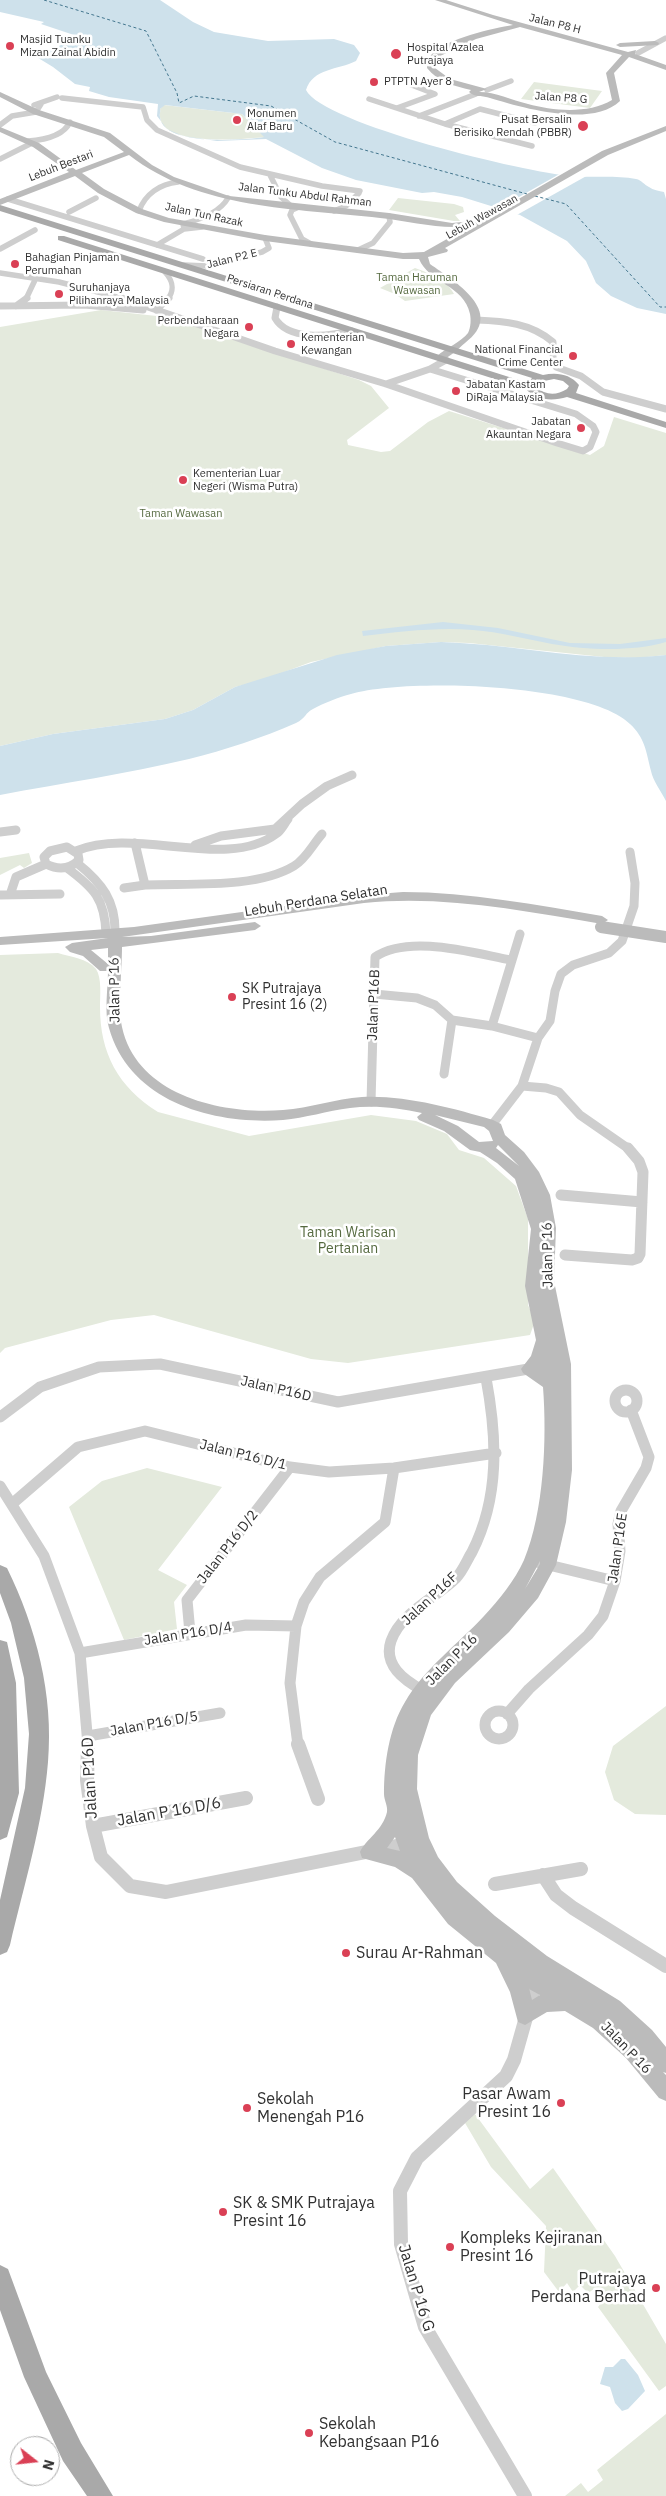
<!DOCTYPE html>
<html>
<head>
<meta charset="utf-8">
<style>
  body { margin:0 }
  #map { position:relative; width:666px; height:2496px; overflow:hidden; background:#fff; font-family:"IBM Plex Sans",sans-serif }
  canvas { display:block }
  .north { position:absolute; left:10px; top:2436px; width:50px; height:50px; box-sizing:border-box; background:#fff; border:1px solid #adadad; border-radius:50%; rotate:106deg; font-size:14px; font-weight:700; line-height:20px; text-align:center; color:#313131 }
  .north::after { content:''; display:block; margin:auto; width:18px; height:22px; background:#da4055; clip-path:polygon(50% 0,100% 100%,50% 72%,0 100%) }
</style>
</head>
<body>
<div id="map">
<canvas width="666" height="2496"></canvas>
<div class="north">N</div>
</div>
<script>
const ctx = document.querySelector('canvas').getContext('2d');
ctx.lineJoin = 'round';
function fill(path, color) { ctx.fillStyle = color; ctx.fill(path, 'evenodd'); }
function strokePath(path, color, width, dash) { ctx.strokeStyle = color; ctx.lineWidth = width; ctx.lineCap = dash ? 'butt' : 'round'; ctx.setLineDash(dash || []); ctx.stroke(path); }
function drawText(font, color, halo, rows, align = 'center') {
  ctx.font = font + ' "IBM Plex Sans",sans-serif'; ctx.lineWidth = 5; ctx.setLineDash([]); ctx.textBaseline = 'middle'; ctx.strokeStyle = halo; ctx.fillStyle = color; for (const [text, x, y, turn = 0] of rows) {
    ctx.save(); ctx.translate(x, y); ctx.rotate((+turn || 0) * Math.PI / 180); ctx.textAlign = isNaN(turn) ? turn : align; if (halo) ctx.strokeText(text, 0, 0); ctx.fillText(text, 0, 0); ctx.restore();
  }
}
fill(new Path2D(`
  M534 82 602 91 590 108 521 99Z
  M164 105 242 114 265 137C245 139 163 147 160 117 159 114 161 112 160 109Z
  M398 198 454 204 463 207 464 212 455 215 460 221H454L389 210Z
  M415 268C429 273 447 280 454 294L405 301 395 294 380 288Z
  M101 310 166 317 359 380 371 386 389 408 347 440 348 445 381 452 390 451 428 422 449 411 590 455 604 446 614 417 666 433V655L637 658 604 657 469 643 441 642 386 646 311 662 263 680 235 687 193 710 165 719 53 734 0 746V327Z
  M29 853 32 863 24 868 20 865 0 875V858Z
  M58 953C71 957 87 958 96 969 102 978 100 996 100 1007 100 1053 118 1087 158 1112L249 1136 371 1115 416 1121 447 1134 459 1150 484 1158 516 1186 528 1219V1305L535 1321 530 1335 348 1363 311 1359 154 1315 111 1320 5 1348 0 1353V955Z
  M147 1468 222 1487 158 1570 187 1585 174 1602 177 1629 124 1640 69 1507 102 1481Z
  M666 1706V1815L635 1814 614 1800 605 1772 613 1746Z
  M475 2114 530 2189 553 2168 615 2256 666 2344V2386L659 2391 598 2307 602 2302 594 2289 588 2293 580 2285 573 2292 567 2283 559 2292 544 2272 546 2226 491 2167 465 2123Z
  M666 2414V2496H565L581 2483 588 2492 603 2480 597 2470Z`), '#e4eadd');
fill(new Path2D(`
  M0 0H160L193 22 214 32 268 41 334 39 354 45 360 53 356 61C338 70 313 68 306 90 323 124 528 173 571 176 593 178 616 175 636 179 642 180 644 185 649 187 653 190 659 191 664 192L666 199V314L637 308 611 296 596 283 586 261 567 241 520 215 462 197 434 192 422 193 356 180 322 168 266 139 217 141 183 136 167 129 157 116 158 104 109 97 89 91 90 87 75 84 53 67 35 56 80 37 41 24 44 22 0 12ZM165 105 242 114 264 137C245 140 163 147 160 117 159 114 161 112 160 109Z
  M443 622 498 628 570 643 620 644 666 638V642C632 652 587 650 552 644 526 639 500 632 473 630 436 627 400 632 363 636L362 631Z
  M441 642C516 644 591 664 666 655V801C661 791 653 781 651 771 646 751 645 738 630 724 588 683 406 678 351 694 339 697 324 703 313 709 305 713 306 718 296 723 262 738 225 750 189 759 126 774 63 783 0 795V746L53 734 165 719 193 710 235 687 337 655 386 646Z
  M621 2359H625L638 2375 645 2391 628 2409 622 2411 615 2403 610 2387 600 2384 605 2367H613Z`), '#cee1eb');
fill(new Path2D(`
  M563 172 590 174 515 216 496 210Z`), '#fff');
strokePath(new Path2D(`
  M44 0 146 31 177 93 179 103 194 96 271 106 335 142 527 194
  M535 196 566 204 660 307H666`), '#43768e', 1, [3, 2.5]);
strokePath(new Path2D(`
  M638 53 666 38
  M487 90 511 81
  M62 98 143 107 147 120 157 130 240 167 322 186 360 191
  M369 99 445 124 532 146
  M34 105 57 97
  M397 108 435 94 409 84
  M419 116 476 94
  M445 124 480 109 535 123
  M0 125 12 116 36 112 41 104
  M28 141C43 140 63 137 70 122
  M0 159 32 143
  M270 175 281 197 291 206
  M8 199 203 259
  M299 207 292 210 290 215 302 239 311 244
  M139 211C145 194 160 184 178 182
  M334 211 346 206 359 193
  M69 212 96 198
  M202 227 184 229 183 224C199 220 220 212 228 198
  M157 245 184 229
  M0 249 35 230
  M358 250 373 243 390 222 389 216
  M184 265 207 266 262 252 269 248 265 238
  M165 272C173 281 175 289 168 299
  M0 273 59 282 125 299
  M26 299 35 280 31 277`), '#cecece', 5.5);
strokePath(new Path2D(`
  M122 298 275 351 386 384 557 443 583 451 590 447 596 432 593 426 576 414 430 369
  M0 306 84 305 143 310
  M16 306 27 298
  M277 307 275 318C288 341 329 336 352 331
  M156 310 169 298
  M476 320C504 321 531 323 553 342V361L556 367 581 376 603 392 666 409
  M386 384 430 369 446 360`), '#cecece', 7);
strokePath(new Path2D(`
  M0 832 16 830
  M135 843 145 885C189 883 256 889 294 866 306 859 313 844 322 834
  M195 845 221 836 275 829 302 804 327 786 352 775
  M67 847 78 854 79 860C69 870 58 870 46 864L44 857 50 851Z
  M76 851C135 826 226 871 276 834 281 831 284 824 288 819
  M77 863C102 883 116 901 115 934
  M67 868C94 888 105 899 106 934
  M124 888 145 885
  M0 895 60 894
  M10 895 16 877 46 864
  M374 994 417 998 435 1005 452 1020 492 1026 538 1038
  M492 1026 520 934
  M444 1074 452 1020
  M522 1086 546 1088 559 1092 580 1115 629 1149
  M371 1102 375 957C409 934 473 953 511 960
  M492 1125 522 1086 538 1038 550 1021 555 991 561 974 573 965 609 953 622 941 634 906 635 883 630 852`), '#cecece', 9);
strokePath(new Path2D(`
  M561 1195 642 1202
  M565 1255 632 1260 638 1258 640 1254 643 1172 639 1161 628 1148
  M615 1401a11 11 0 1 1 22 0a11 11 0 1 1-22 0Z
  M0 1417 40 1387 99 1367 160 1364 338 1402 534 1368
  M0 1486 44 1556 80 1653 88 1745
  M13 1503 78 1447 145 1431 290 1467 329 1472 394 1468 496 1453
  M532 1561 615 1581
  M190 1633 187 1600 290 1467
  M80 1653 246 1625 296 1626
  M422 1690C404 1680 383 1665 391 1641 401 1612 436 1598 456 1578 463 1571 467 1560 472 1552 500 1497 497 1437 486 1378
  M485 1725a14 14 0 1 1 28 0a14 14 0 1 1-28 0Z
  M507 1714 529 1689 588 1635 603 1616 615 1581 620 1551 618 1524 621 1511 646 1468 649 1457 631 1410
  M88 1736 220 1713
  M298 1745 290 1683 296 1626 304 1602 320 1577 385 1522 394 1468`), '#cecece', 11);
strokePath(new Path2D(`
  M88 1744 87 1780 93 1826 101 1857 130 1886 166 1892 406 1844
  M298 1744 318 1799
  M93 1826 246 1798
  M543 1875 556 1895 573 1908 666 1966
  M495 1884 581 1869
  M525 2496 425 2327 401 2244 400 2191 417 2158 506 2076 514 2060 536 1982`), '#cecece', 14);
fill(new Path2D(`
  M435 0H446L493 15 628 52 636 50 635 54 666 65V70L629 57 614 73 620 101C592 128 523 108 490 98 483 95 475 98 469 92L471 90C454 86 438 82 427 68 428 63 429 57 432 54 446 39 493 28 513 25ZM520 27 622 55 606 73 612 100C589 114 553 111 528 104 511 100 496 92 479 92L487 89 450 79 435 68 438 57 476 39Z
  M655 41 659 43 658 45 620 47 616 45 620 43Z
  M0 92 39 110 110 133 152 165 174 177 229 196 389 213 452 223 482 220 602 151 666 126V131L608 155 445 248 448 250 447 252 428 257 430 264C454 281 507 312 465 343 458 349 449 358 440 361L437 360V356C445 349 462 341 468 333 471 327 471 319 470 314 464 285 429 283 419 259H403L265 241 164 222 136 213 98 193 75 176 0 205V199L69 172 33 147 0 132V127L39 143 76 170 124 152 104 137 33 114 0 97ZM129 155C200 210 295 208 380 218 410 221 440 230 470 226L424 252 403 253 265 235 169 218 142 209 104 189 82 173Z
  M403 892C470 892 536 905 602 916L608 920 602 924C522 911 445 895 364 903L122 937 151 936 255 922 261 926 255 930 122 947C122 968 118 1007 122 1027 137 1096 223 1115 283 1110 310 1108 335 1099 362 1097 405 1095 452 1108 493 1120L501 1124 505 1135 524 1152 539 1172 550 1195 556 1228 554 1281 571 1364 572 1470 566 1522 556 1565 538 1598 509 1632 455 1683 431 1715 418 1755 417 1789 429 1838 438 1857 457 1882 495 1916 547 1956 620 2001 652 2030 666 2047V2073L663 2072 666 2075V2101L659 2098 626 2058 593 2028 565 2011 547 2012 525 2025 518 2022 510 1992 496 1963 448 1924 412 1878 395 1867 362 1858 360 1852C366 1839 383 1830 387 1812 388 1806 384 1800 384 1794 384 1764 389 1728 405 1702 424 1669 458 1644 484 1616 499 1600 515 1580 524 1560 544 1512 547 1439 543 1387L523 1373 521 1369 531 1356 536 1340 525 1286 531 1229 515 1179 497 1163 480 1152 470 1150 444 1131 419 1120 417 1117 422 1113C399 1108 374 1105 350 1108 327 1111 305 1118 283 1120 213 1125 130 1102 109 1028 104 1012 108 989 108 971H100L83 956 70 952 65 947 72 943 108 938 0 945V937L134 927 364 895ZM108 948V964L91 950ZM435 1115 484 1127 489 1131 493 1141 479 1142 458 1126ZM498 1145 519 1166 496 1148ZM540 1561V1564L525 1589ZM395 1837 400 1851 387 1848ZM529 1988V1989L540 1995 532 2000Z`), '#bbb');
fill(new Path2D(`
  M0 205 543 375C557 372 570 374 579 385L576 393 666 422V428L567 397C553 401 537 401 526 389L58 240V236H64L528 383 532 378 0 211ZM554 379 563 381 569 386 567 389C556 396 545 395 536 387L539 382Z
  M0 1565 7 1568C36 1627 54 1695 48 1762 43 1824 24 1885 10 1945L7 1952 0 1955V1900L25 1788 29 1734 24 1678 11 1623 0 1593Z
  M0 1640 7 1642 16 1683 19 1793 7 1837 0 1840Z
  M0 2265 8 2269 46 2372 81 2443 113 2496H87L63 2461 24 2377 0 2310Z`), '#a9a9a9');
strokePath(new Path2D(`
  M601 927 666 937`), '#bbb', 12);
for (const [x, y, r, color] of [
  [10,46,5,"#da4055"],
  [396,54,6,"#da4055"],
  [374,82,5,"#da4055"],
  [237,120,5,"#da4055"],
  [583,126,6,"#da4055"],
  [15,264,5,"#da4055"],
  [59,294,5,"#da4055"],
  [249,327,5,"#da4055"],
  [291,344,5,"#da4055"],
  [573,356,5,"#da4055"],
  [456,391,5,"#da4055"],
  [581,428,5,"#da4055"],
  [183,480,5,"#da4055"],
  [232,997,5,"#da4055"],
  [346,1953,5,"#da4055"],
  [561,2103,5,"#da4055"],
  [247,2108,5,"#da4055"],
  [223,2212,5,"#da4055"],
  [450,2247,5,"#da4055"],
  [656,2288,5,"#da4055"],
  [309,2433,5,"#da4055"]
]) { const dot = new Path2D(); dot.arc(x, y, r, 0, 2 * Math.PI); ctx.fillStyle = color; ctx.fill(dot); strokePath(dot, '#fff', 2); }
drawText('11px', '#313131', '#fff', [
  ["Jalan P8 H",555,24,14],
  ["Jalan P8 G",561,98,4],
  ["Lebuh Bestari",61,166,-21],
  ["Jalan Tunku Abdul Rahman",305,195,7],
  ["Jalan Tun Razak",204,215,12],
  ["Lebuh Wawasan",482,217,-29],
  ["Jalan P2 E",232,259,-14],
  ["Persiaran Perdana",270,292,18]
]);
drawText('11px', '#313131', '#fff', [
  ["Masjid Tuanku",20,40],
  ["Mizan Zainal Abidin",20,53],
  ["Hospital Azalea",407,48],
  ["Putrajaya",407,61],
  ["PTPTN Ayer 8",384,82],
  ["Monumen",247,114],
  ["Alaf Baru",247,127],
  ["Pusat Bersalin",572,120,"right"],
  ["Berisiko Rendah (PBBR)",572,133,"right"],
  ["Bahagian Pinjaman",25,258],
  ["Perumahan",25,271],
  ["Suruhanjaya",69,288],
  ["Pilihanraya Malaysia",69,301],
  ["Perbendaharaan",239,321,"right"],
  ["Negara",239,334,"right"],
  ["Kementerian",301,338],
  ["Kewangan",301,351],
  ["National Financial",563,350,"right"],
  ["Crime Center",563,363,"right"],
  ["Jabatan Kastam",466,385],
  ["DiRaja Malaysia",466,398],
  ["Jabatan",571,422,"right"],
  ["Akauntan Negara",571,435,"right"],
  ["Kementerian Luar",193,474],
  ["Negeri (Wisma Putra)",193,487]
], 'left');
drawText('11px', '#566a40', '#fff', [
  ["Taman Haruman",417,278],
  ["Wawasan",417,291],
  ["Taman Wawasan",181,514]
]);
drawText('14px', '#313131', '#fff', [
  ["Lebuh Perdana Selatan",316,901,-9],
  ["Jalan P 16",115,990,-91],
  ["Jalan P16B",374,1005,-88],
  ["Jalan P 16",548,1255,-91],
  ["Jalan P16D",276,1389,13],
  ["Jalan P16 D/1",243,1455,14],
  ["Jalan P16 D/2",228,1547,-52],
  ["Jalan P16E",618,1548,-82],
  ["Jalan P16F",430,1599,-43],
  ["Jalan P16 D/4",188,1634,-9],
  ["Jalan P 16",452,1660,-45],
  ["Jalan P16 D/5",154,1724,-10],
  ["Jalan P 16",626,2048,46]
]);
drawText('14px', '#313131', '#fff', [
  ["SK Putrajaya",242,989],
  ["Presint 16 (2)",242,1005]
], 'left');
drawText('14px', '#566a40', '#fff', [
  ["Taman Warisan",348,1233],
  ["Pertanian",348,1249]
]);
drawText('16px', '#313131', '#fff', [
  ["Jalan P16D",90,1778,-93],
  ["Jalan P 16 D/6",169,1812,-10],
  ["Jalan P 16 G",416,2288,73]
]);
drawText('16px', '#313131', '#fff', [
  ["Surau Ar-Rahman",356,1953],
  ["Pasar Awam",551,2094,"right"],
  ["Presint 16",551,2112,"right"],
  ["Sekolah",257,2099],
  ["Menengah P16",257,2117],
  ["SK & SMK Putrajaya",233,2203],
  ["Presint 16",233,2221],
  ["Kompleks Kejiranan",460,2238],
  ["Presint 16",460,2256],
  ["Putrajaya",646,2279,"right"],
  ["Perdana Berhad",646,2297,"right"],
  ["Sekolah",319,2424],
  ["Kebangsaan P16",319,2442]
], 'left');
</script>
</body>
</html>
